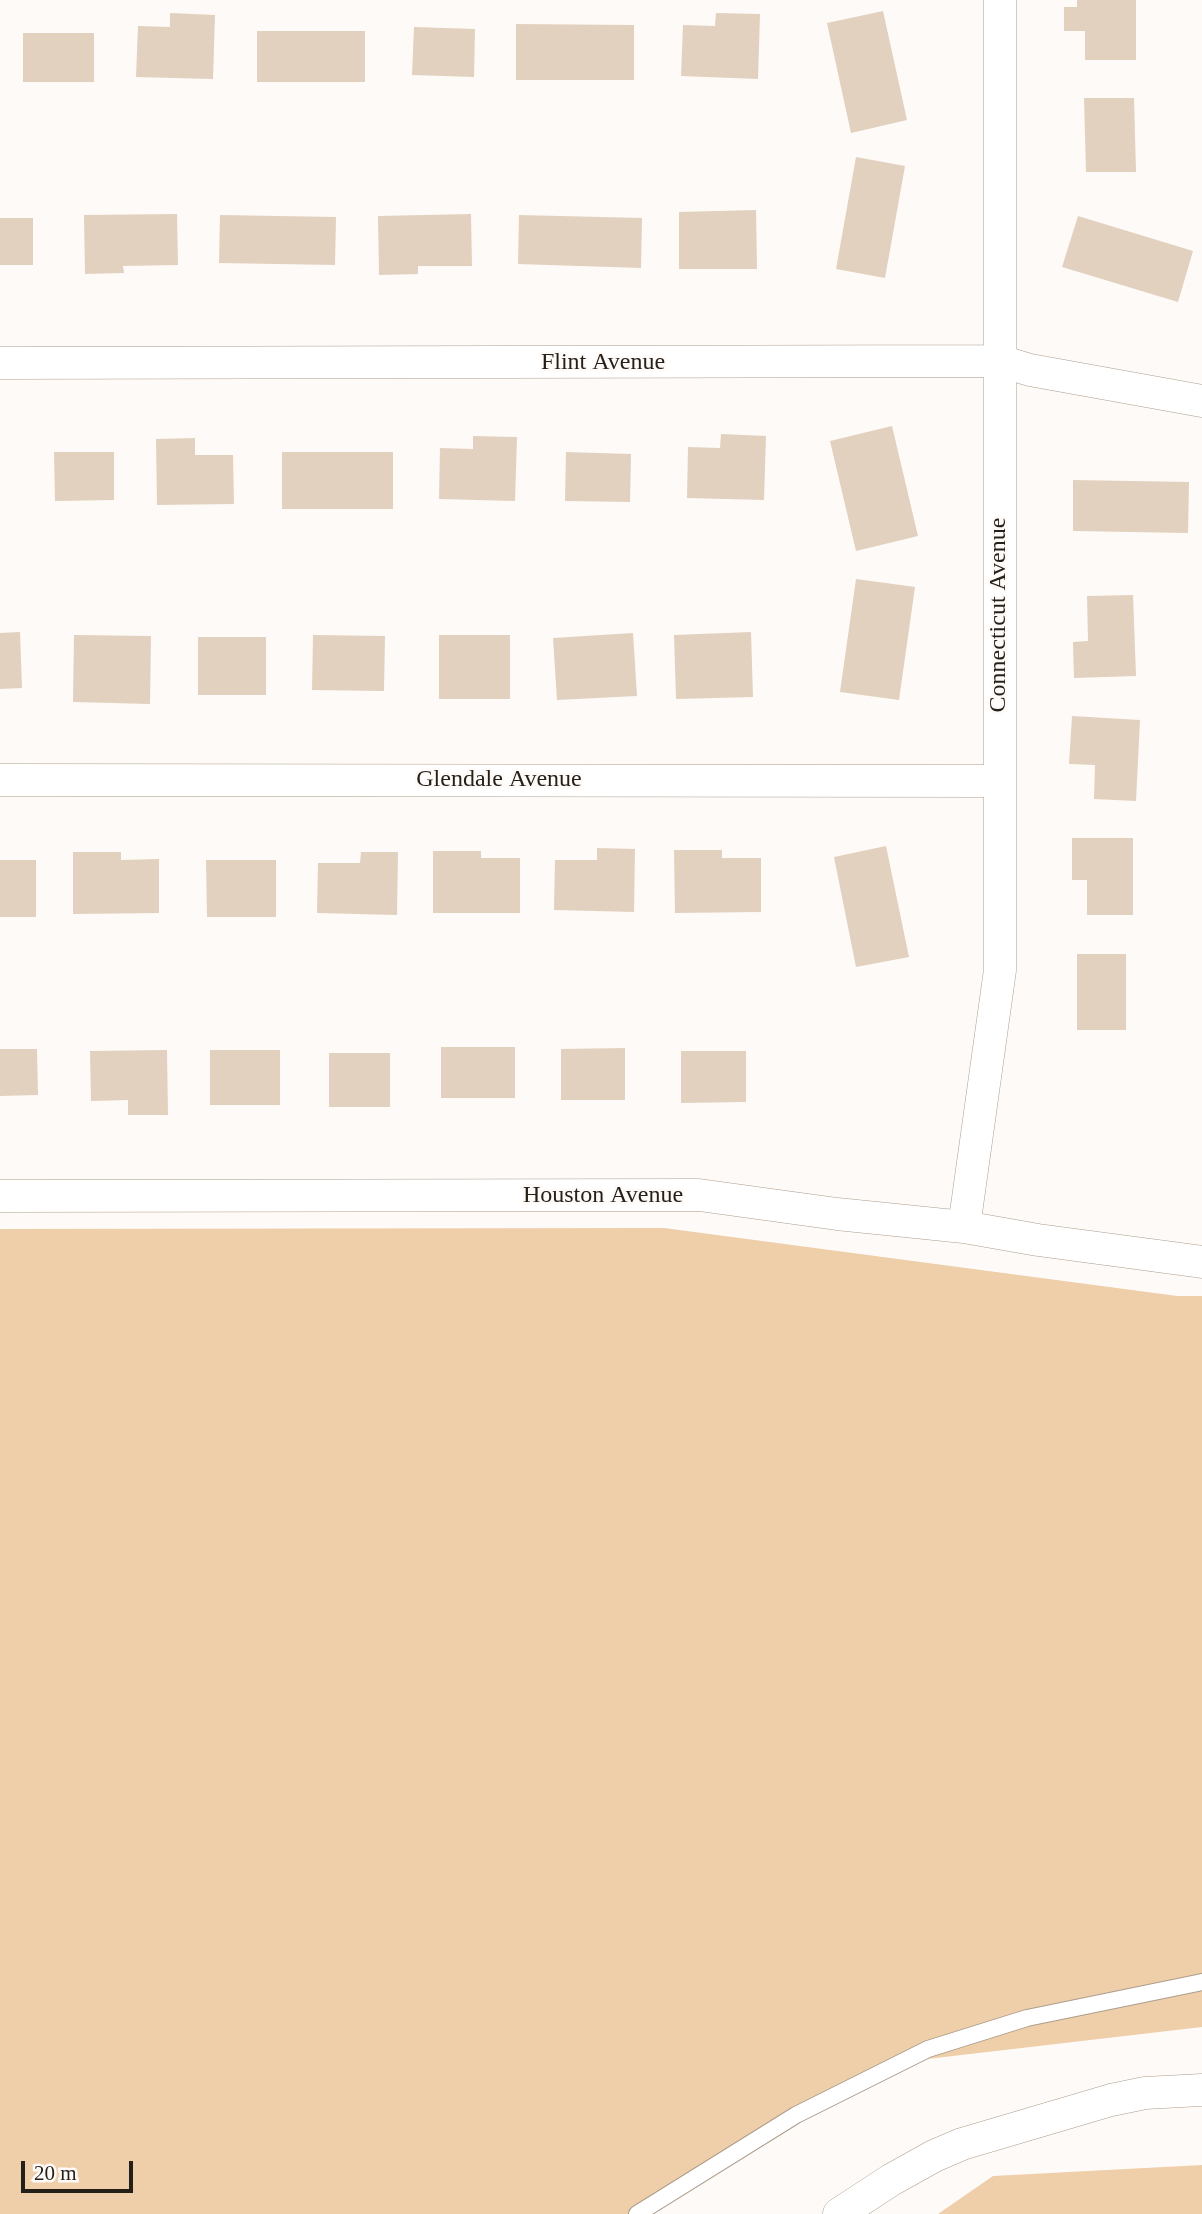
<!DOCTYPE html>
<html>
<head>
<meta charset="utf-8">
<style>
  body { margin:0 }
  #map { position:relative; width:1202px; height:2214px; overflow:hidden; background:#fefaf7; font-family:"Times New Roman",serif }
  canvas { display:block }
  .scale { position:absolute; left:21px; top:2161px; width:112px; height:32px; box-sizing:border-box; border:4px solid #251f19; border-top:0; padding-left:9px; font-size:21px; line-height:24px; white-space:nowrap; color:#251f19; -webkit-text-stroke:5px #fefaf7; paint-order:stroke }
</style>
</head>
<body>
<div id="map">
<canvas width="1202" height="2214"></canvas>
<div class="scale">20 m</div>
</div>
<script>
const ctx = document.querySelector('canvas').getContext('2d');
ctx.lineJoin = 'round';
function fill(path, color) { ctx.fillStyle = color; ctx.fill(path, 'evenodd'); }
function strokePath(path, color, width, dash) { ctx.strokeStyle = color; ctx.lineWidth = width; ctx.lineCap = dash ? 'butt' : 'round'; ctx.setLineDash(dash || []); ctx.stroke(path); }
function drawText(font, color, halo, rows, align = 'center') {
  ctx.font = font + ' "Times New Roman",serif'; ctx.lineWidth = 5; ctx.setLineDash([]); ctx.textBaseline = 'middle'; ctx.strokeStyle = halo; ctx.fillStyle = color; for (const [text, x, y, turn = 0] of rows) {
    ctx.save(); ctx.translate(x, y); ctx.rotate((+turn || 0) * Math.PI / 180); ctx.textAlign = isNaN(turn) ? turn : align; if (halo) ctx.strokeText(text, 0, 0); ctx.fillText(text, 0, 0); ctx.restore();
  }
}
fill(new Path2D(`
  M664 1228 1177 1296H1202V2027L927 2059 660 2190 629 2214H0V1229Z
  M1202 2165V2214H938L993 2176Z`), '#efceaa');
fill(new Path2D(`
  M1077 0H1136V60H1085V31H1064V7H1077Z
  M883 11 907 120 851 133 827 23Z
  M170 13 215 15 213 79 136 77 138 26 170 27Z
  M716 13 760 14 758 79 681 76 683 25 715 26Z
  M516 24 634 25V80H516Z
  M414 27 475 29 474 77 412 75Z
  M257 31H365V82H257Z
  M23 33H94V82H23Z
  M1084 98H1134L1136 172H1086Z
  M856 157 905 166 885 278 836 269Z
  M756 210 757 269H679V212Z
  M177 214 178 265 123 266 124 273 85 274 84 215Z
  M471 214 472 266H418V274L379 275 378 216Z
  M220 215 336 217 335 265 219 263Z
  M519 215 642 218 641 268 518 264Z
  M1078 216 1193 251 1178 302 1062 267Z
  M0 218H33V265H0Z
  M892 426 918 536 856 551 830 441Z
  M721 434 766 436 764 500 687 498 688 447 720 448Z
  M473 436 517 437 515 501 439 499 440 448 473 449Z
  M195 438V455H233L234 504 157 505 156 439Z
  M54 452H114V500L55 501Z
  M282 452H393V509H282Z
  M566 452 631 454 630 502 565 501Z
  M1073 480 1189 482 1188 533 1073 531Z
  M856 579 915 587 899 700 840 692Z
  M1133 595 1136 676 1074 678 1073 642 1088 641 1087 596Z
  M20 632 22 688 0 689V633Z
  M751 632 753 697 676 699 674 635Z
  M633 633 637 696 557 700 553 638Z
  M74 635 151 636 150 704 73 702Z
  M313 635 385 636 384 691 312 690Z
  M439 635H510V699H439Z
  M198 637H266V695H198Z
  M1072 716 1140 720 1136 801 1094 799 1095 765 1069 764Z
  M1072 838H1133V915H1087V880H1072Z
  M886 846 909 957 856 967 834 857Z
  M597 848 635 849 634 912 554 910 555 860H597Z
  M674 850H722V858H761V912L675 913Z
  M433 851H481V858H520V913H433Z
  M73 852H121V860L159 859V913L73 914Z
  M361 852H398L397 915 317 913 318 863H360Z
  M0 860H36V917H0Z
  M206 860H276V917H207Z
  M1077 954H1126V1030H1077Z
  M441 1047H515V1098H441Z
  M625 1048V1100H561V1049Z
  M0 1049H37L38 1095 0 1096Z
  M167 1050 168 1115H128V1100L91 1101 90 1051Z
  M210 1050H280V1105H210Z
  M681 1051H746V1102L681 1103Z
  M329 1053H390V1107H329Z`), '#e2d1bf');
const service = new Path2D(`
  M637 2214 796 2115 928 2049 1027 2018 1202 1982`);
const minor = new Path2D(`
  M0 363 1000 361 1030 370 1202 401
  M0 780 999 781
  M0 1196 699 1195 837 1214 964 1227 1038 1240 1202 1262
  M964 1227 1000 970V0
  M839 2214 891 2180 934 2156 962 2144 1111 2100 1145 2093 1202 2090`);
strokePath(service, '#ad9d8c', 18);
strokePath(minor, '#ad9d8c', 33);
strokePath(service, '#fff', 16);
strokePath(minor, '#fff', 32);
drawText('24px', '#251f19', '#fefaf7', [
  ["Flint Avenue",603,363],
  ["Connecticut Avenue",999,615,-90],
  ["Glendale Avenue",499,780],
  ["Houston Avenue",603,1196]
]);
</script>
</body>
</html>
